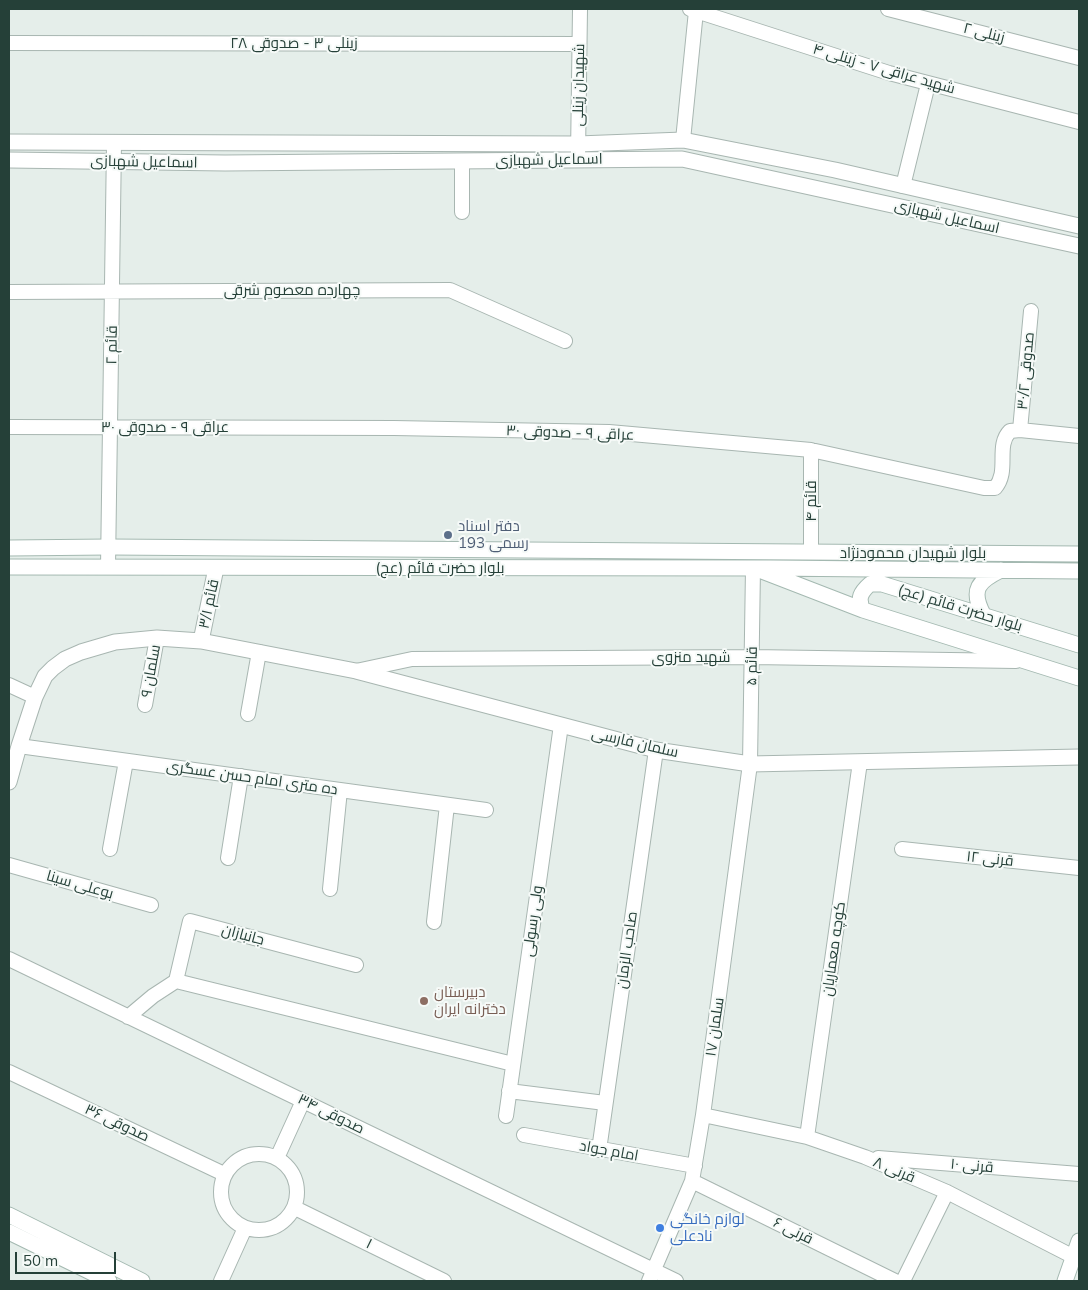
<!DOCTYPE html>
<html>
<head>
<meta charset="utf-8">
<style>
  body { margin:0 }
  #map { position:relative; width:1088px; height:1290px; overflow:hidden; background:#e5eeea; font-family:Mulish,sans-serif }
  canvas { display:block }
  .frame { position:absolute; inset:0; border:10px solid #254038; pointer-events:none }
  .scale { position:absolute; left:15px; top:1252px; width:101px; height:22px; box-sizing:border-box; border:2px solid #254038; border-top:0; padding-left:6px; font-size:15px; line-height:18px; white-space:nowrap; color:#254038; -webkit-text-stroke:4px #f6faf8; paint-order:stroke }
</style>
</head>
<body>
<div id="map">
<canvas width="1088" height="1290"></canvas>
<div class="frame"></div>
<div class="scale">50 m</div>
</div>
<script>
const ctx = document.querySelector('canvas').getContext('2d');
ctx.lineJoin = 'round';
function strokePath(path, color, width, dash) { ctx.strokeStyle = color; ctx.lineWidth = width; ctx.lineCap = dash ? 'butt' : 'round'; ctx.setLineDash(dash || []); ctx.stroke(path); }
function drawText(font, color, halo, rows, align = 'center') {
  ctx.font = font + ' Mulish,Cairo,sans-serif'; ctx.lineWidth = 4; ctx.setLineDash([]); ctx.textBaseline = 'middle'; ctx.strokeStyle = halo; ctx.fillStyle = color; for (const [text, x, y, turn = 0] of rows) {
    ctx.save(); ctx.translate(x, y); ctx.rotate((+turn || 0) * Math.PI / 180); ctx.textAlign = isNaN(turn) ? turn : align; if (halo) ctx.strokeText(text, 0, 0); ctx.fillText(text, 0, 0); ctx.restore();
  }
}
const minor = new Path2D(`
  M690 9 889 73 1079 122
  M888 9 1079 58
  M9 43 579 44
  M683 140 696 11
  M578 155 580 9
  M903 186 928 84
  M462 212V161
  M9 292 450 290 565 341
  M9 427 394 428 609 432 811 450 984 488H995C1010 471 995 446 1010 431L1020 430 1079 436
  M1020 430 1031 311
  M811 450V552
  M108 567 114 143
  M356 671 412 659 752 657 1016 661
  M9 685 35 697
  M145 705 157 638
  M248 714 259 652
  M19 746 486 810
  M110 849 126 761
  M902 849 1079 868
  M228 858 241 776
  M9 865 151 905
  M330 889 340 790
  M434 922 447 805
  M9 959 676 1281
  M176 981 190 921 356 965
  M128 1017 153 996 176 981 513 1064
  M9 1072 224 1174
  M509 1091 605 1103
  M703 1115 807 1137 865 1157 947 1192 1074 1257
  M506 1116 561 725
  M524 1135 695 1166
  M807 1137 860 762
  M599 1150 656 750
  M221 1192a38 38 0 1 1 76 0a38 38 0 1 1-76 0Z
  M277 1158 303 1101
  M878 1158 1079 1174
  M692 1181 895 1281
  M295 1208 444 1281
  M221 1281 245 1228
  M649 1281 692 1181 703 1115 750 764 753 568
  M903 1281 947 1192`);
const tertiary = new Path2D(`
  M9 142 578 144 683 140 835 170 1079 226
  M9 160 225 163 682 159 1079 246
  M201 641 216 568
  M9 782 19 746 35 697 45 676 53 668 65 659 81 652 115 642 157 638 201 641 356 671 656 750 750 764 1079 757`);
const secondary = new Path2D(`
  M9 548 109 547 1079 554
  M9 567 770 568 1079 571
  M762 571 863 610 1079 678
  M863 610C857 598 861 592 870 584H882L1079 645
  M983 614C970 589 979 581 1001 570
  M9 1215 142 1281
  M9 1232 109 1281
  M1065 1281 1079 1241`);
strokePath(minor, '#a8b6b1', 16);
strokePath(tertiary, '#a8b6b1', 17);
strokePath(secondary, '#a4b9b1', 17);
strokePath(minor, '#fff', 14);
strokePath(tertiary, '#fff', 15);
strokePath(secondary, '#fff', 15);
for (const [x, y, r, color] of [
  [448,535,5,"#5c6f8a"],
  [424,1001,5,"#8d6e63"],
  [660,1228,5,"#3f7fe0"]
]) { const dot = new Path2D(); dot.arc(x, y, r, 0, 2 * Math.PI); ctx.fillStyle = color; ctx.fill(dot); strokePath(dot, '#f6faf8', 2); }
drawText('15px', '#254038', '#f6faf8', [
  ["زینلی ۲",984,33,14],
  ["زینلی ۳ - صدوقی ۲۸",294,43],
  ["شهید عراقی ۷ - زینلی ۴",884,69,16],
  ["شهیدان زینلی",579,85,-89],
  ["اسماعیل شهبازی",549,160,-1],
  ["اسماعیل شهبازی",144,162,1],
  ["اسماعیل شهبازی",947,217,13],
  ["چهارده معصوم شرقی",292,290],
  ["قائم ۲",112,345,-89],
  ["صدوقی ۳۰/۲",1026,371,-85],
  ["عراقی ۹ - صدوقی ۳۰",165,427],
  ["عراقی ۹ - صدوقی ۳۰",570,433,2],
  ["قائم ۴",811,501,-90],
  ["بلوار شهیدان محمودنژاد",913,553],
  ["بلوار حضرت قائم (عج)",440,568],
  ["قائم ۳/۱",209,604,-78],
  ["بلوار حضرت قائم (عج)",960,608,17],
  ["شهید منزوی",691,657],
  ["قائم ۵",752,666,-89],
  ["سلمان ۹",151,671,-80],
  ["سلمان فارسی",635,743,13],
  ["ده متری امام حسن عسگری",252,778,8],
  ["قرنی ۱۲",990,859,6],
  ["بوعلی سینا",80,885,16],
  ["ولی رسولی",533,921,-82],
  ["جانبازان",243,935,15],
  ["کوچه معماریان",834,949,-82],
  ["صاحب الزمان",627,950,-82],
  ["سلمان ۱۷",715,1027,-82],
  ["صدوقی ۳۴",331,1114,26],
  ["صدوقی ۳۶",117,1123,25],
  ["امام جواد",609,1151,10],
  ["قرنی ۱۰",972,1166,5],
  ["قرنی ۸",894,1170,23],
  ["قرنی ۶",793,1231,26],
  ["۱",369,1244,26]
]);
drawText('15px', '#4e5e75', '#f6faf8', [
  ["دفتر اسناد",458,526],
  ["رسمی 193",458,543]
], 'left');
drawText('15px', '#785e54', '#f6faf8', [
  ["دبیرستان",434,992],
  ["دخترانه ایران",434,1009]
], 'left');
drawText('15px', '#366cbe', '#f6faf8', [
  ["لوازم خانگی",670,1219],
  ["نادعلی",670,1236]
], 'left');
</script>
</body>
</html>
